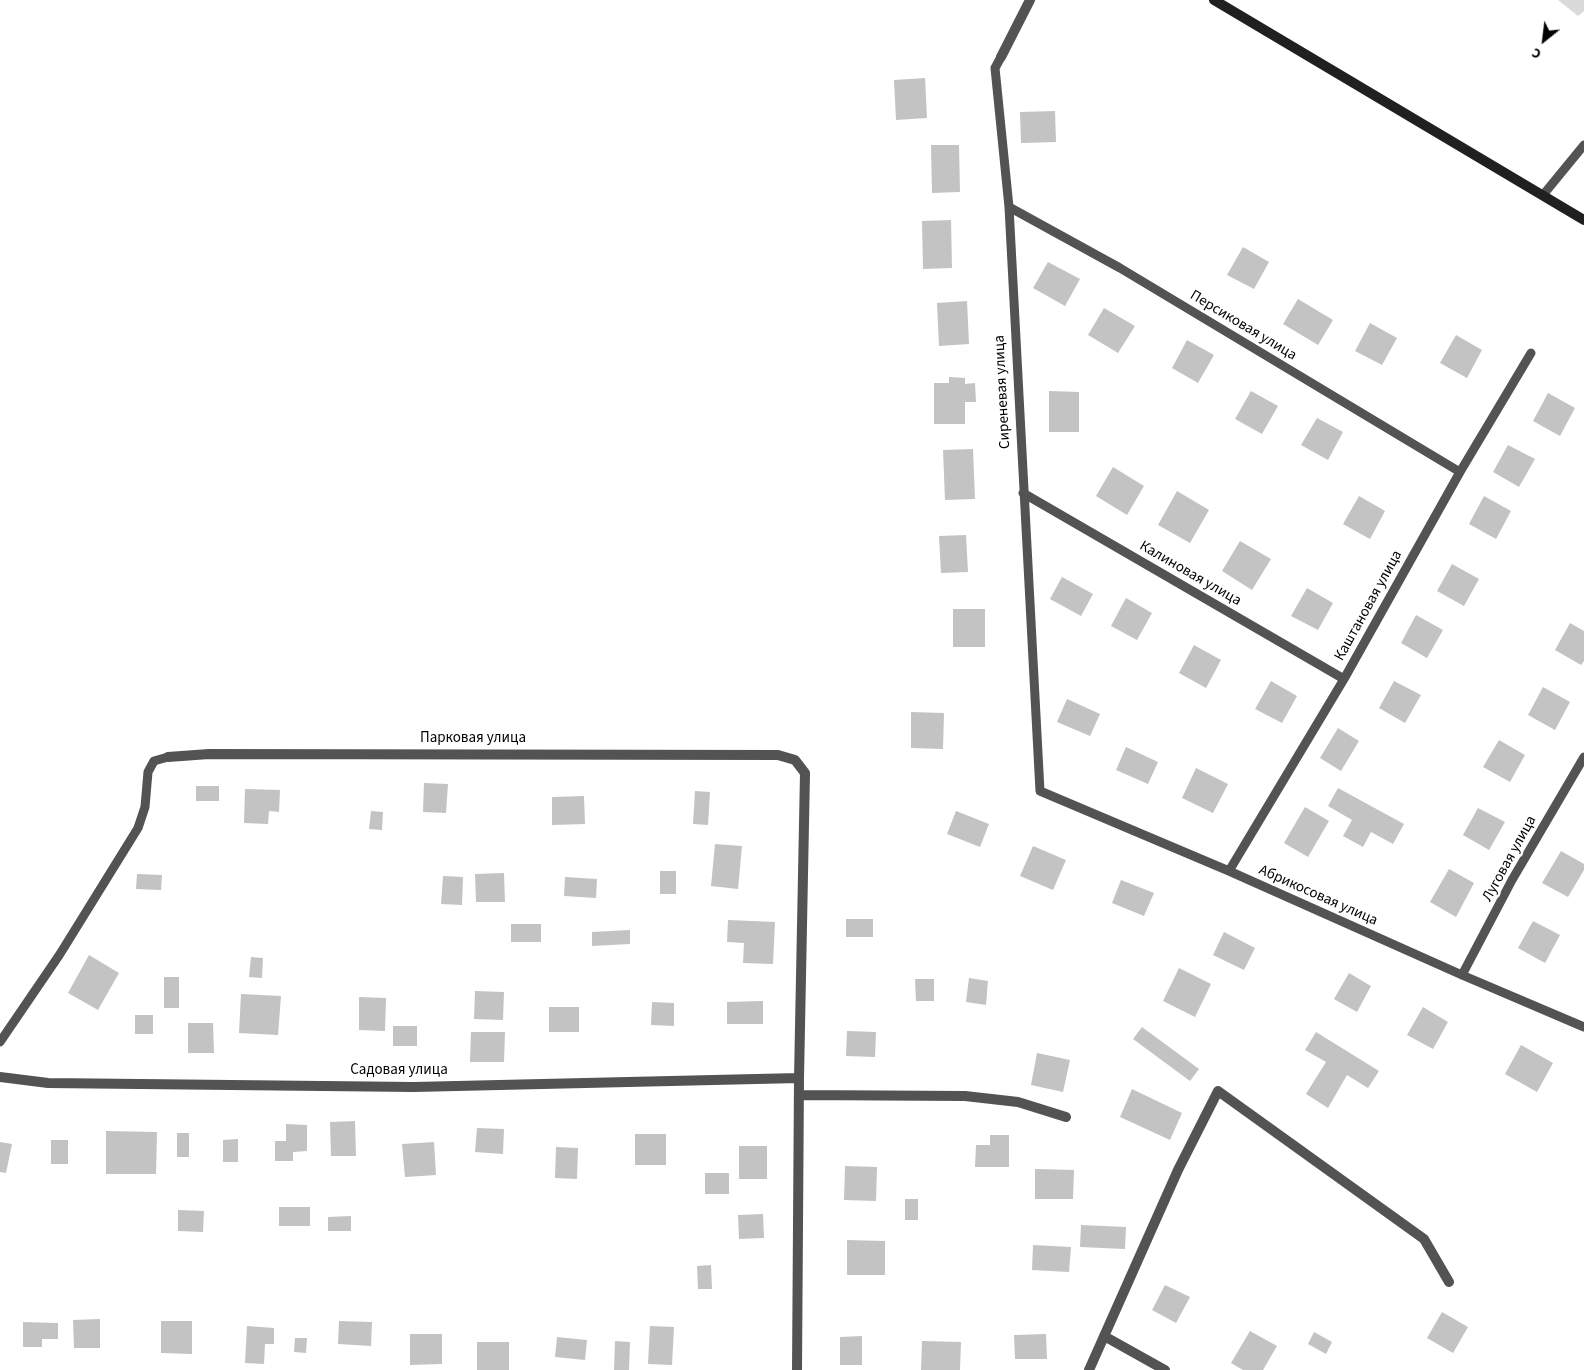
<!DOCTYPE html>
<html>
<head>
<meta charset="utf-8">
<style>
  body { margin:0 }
  #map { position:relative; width:1584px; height:1370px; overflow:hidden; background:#fff; font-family:"Source Sans 3",sans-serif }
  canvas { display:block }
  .north { position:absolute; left:1519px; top:15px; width:50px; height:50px; -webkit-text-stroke:4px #fff; paint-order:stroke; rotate:209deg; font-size:14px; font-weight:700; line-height:20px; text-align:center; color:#000 }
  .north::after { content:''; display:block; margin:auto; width:18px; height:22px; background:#000; clip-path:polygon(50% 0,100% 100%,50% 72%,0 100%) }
</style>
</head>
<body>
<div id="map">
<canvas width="1584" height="1370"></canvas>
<div class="north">С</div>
</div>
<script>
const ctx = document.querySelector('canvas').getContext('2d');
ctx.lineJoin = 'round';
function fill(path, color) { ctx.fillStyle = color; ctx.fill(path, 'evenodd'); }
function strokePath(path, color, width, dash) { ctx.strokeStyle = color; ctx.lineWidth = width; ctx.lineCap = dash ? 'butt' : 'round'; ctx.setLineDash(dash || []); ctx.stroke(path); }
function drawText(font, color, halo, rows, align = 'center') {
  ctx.font = font + ' "Source Sans 3",sans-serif'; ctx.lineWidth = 5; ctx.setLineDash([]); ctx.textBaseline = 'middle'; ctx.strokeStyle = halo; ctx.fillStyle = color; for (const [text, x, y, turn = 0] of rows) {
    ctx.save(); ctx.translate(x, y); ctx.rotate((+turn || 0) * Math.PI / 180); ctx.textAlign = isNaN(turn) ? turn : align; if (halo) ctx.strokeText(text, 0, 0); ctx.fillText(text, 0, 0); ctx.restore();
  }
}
fill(new Path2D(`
  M1558 0H1584V11L1578 16Z`), '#dadada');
fill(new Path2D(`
  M925 78 927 118 896 120 894 80Z
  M1055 111 1056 142 1021 143 1020 112Z
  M931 145H959L960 192 932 193Z
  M951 220 952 268 923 269 922 221Z
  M1243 247 1269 262 1254 289 1227 275Z
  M1048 262 1080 279 1065 306 1033 288Z
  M1298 299 1333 320 1318 345 1283 324Z
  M967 301 969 344 939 346 937 303Z
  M1104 308 1135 326 1118 353 1088 335Z
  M1370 323 1397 338 1382 365 1355 351Z
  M1456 335 1482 350 1467 378 1440 363Z
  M1187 340 1214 355 1198 383 1172 368Z
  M949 377 965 378V384L975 383 976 402H965V424H934V383H949Z
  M1049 391 1079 392V432H1049Z
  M1251 391 1278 406 1262 434 1235 419Z
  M1548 393 1575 408 1560 436 1533 421Z
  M1317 418 1343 432 1328 460 1301 445Z
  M1508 445 1535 459 1519 487 1493 472Z
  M973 449 975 499 945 500 943 450Z
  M1113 467 1144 486 1127 515 1096 496Z
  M1177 491 1209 510 1190 543 1158 525Z
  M1359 496 1385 511 1370 539 1343 524Z
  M1484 496 1511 511 1496 539 1469 524Z
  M966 535 968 572 941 573 939 536Z
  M1240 541 1271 559 1252 590 1222 571Z
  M1452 564 1479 579 1464 606 1437 591Z
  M1062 577 1093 594 1081 616 1050 599Z
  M1307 588 1333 603 1318 630 1291 616Z
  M1126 598 1152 613 1137 640 1111 626Z
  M953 609H985V647H953Z
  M1416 615 1443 630 1427 658 1401 643Z
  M1570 623 1584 631V661L1581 665 1555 650Z
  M1194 645 1221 660 1206 688 1179 673Z
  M1271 681 1297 696 1282 723 1255 709Z
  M1394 681 1421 695 1405 723 1379 708Z
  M1543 687 1570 702 1555 730 1528 715Z
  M1067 699 1100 714 1090 736 1057 722Z
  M911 712 944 713 943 749 911 748Z
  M1338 728 1359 741 1341 771 1320 758Z
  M1499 740 1525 755 1510 782 1483 767Z
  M1126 747 1158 762 1148 784 1116 770Z
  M1196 768 1228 784 1213 813 1182 798Z
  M424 783 448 784 446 813 423 812Z
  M196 786H219V801H196Z
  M1338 788 1404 824 1393 844 1371 832 1363 847 1343 836 1352 820 1328 806Z
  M245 789 280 790 279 812 269 811 268 824 244 823Z
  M695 791 710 792 708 825 693 824Z
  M584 796 585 824 552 825V797Z
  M1305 807 1329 821 1308 857 1284 843Z
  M1478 808 1505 822 1489 850 1463 835Z
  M371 811 383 812 382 830 369 829Z
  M956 811 989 824 980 847 947 834Z
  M715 844 742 846 738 889 711 886Z
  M1033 846 1066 860 1053 890 1020 876Z
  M1561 851 1584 864V870L1568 897 1542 883Z
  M1449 869 1474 883 1456 917 1430 902Z
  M660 871H676V894H660Z
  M504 873 505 902H476L475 874Z
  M137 874 162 875 161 890 136 889Z
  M443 876 463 877 462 905 441 904Z
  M565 877 597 879 596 898 564 896Z
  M1121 880 1154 893 1144 916 1112 903Z
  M846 919H873V937H846Z
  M728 920 775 922 773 964 743 963 744 943 727 942Z
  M1533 921 1560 935 1545 963 1518 948Z
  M511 924H541V942H511Z
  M630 930V944L592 946V932Z
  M1224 932 1255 948 1244 970 1213 955Z
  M89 955 119 973 98 1010 68 993Z
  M251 957 263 958 262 978 249 977Z
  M1179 968 1211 984 1195 1017 1163 1001Z
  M1349 973 1371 986 1357 1012 1334 999Z
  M164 977H179V1008H164Z
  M969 978 988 981 986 1005 966 1002Z
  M915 979H934V1001H916Z
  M475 991 504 992 503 1020 474 1019Z
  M241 994 281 996 278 1035 239 1033Z
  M359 997 386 998 385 1031 359 1030Z
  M763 1001V1024H727V1002Z
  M652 1002 674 1003V1026L651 1025Z
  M549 1007H579V1032H549Z
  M1423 1007 1448 1022 1433 1049 1407 1035Z
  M135 1015H153V1034H135Z
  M188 1023H213L214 1053H188Z
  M393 1026H417V1046H393Z
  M1142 1027 1199 1069 1190 1081 1133 1039Z
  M847 1031 876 1032 875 1057 846 1056Z
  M471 1032H505L504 1062H470Z
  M1316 1032 1379 1071 1368 1088 1347 1075 1328 1108 1306 1094 1326 1062 1305 1050Z
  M1521 1045 1553 1063 1537 1092 1505 1074Z
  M1037 1053 1070 1060 1063 1092 1031 1085Z
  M1132 1089 1182 1113 1170 1140 1120 1117Z
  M355 1121 356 1156H331L330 1122Z
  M286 1124 307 1125V1151L293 1152V1161H275V1141H286Z
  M477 1128 504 1129 503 1154 475 1152Z
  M106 1131 157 1132 156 1174H106Z
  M177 1133H189V1157H177Z
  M635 1134H666V1165H635Z
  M990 1135H1009V1167H975L976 1145H990Z
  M238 1139V1162H223V1140Z
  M51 1140H68V1164H51Z
  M0 1142 12 1144 6 1173 0 1172Z
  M434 1142 436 1175 405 1177 402 1144Z
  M739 1146H767V1179H739Z
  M556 1147 578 1148 577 1179 555 1178Z
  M845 1166 877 1167 876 1201 844 1200Z
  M1035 1169 1074 1170 1073 1199H1035Z
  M705 1173H729V1194H705Z
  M905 1199H918V1220H905Z
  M279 1207H310V1226H279Z
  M178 1210 204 1211 203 1232 178 1231Z
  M763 1214 764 1238 739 1239 738 1215Z
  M351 1216V1231H328V1217Z
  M1081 1225 1126 1227 1125 1249 1080 1247Z
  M847 1240 885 1241V1275H847Z
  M1033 1245 1071 1247 1069 1272 1032 1270Z
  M711 1265 712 1289H698L697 1266Z
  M1165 1285 1190 1297 1176 1323 1152 1310Z
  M1442 1312 1468 1327 1453 1353 1427 1338Z
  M100 1319V1348H74L73 1320Z
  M161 1321H192V1354L161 1353Z
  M339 1321 372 1322 371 1346 338 1344Z
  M23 1322 58 1323V1339H42V1347H23Z
  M247 1326 274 1328V1344H265L264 1364 245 1363Z
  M650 1326 674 1327 672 1365 648 1364Z
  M1250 1331 1277 1346 1263 1370H1243L1231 1363Z
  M1314 1332 1332 1342 1326 1354 1308 1344Z
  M410 1334H442V1364L410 1365Z
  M1046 1334 1047 1359H1015L1014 1335Z
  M862 1336V1365H840V1337Z
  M557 1337 587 1340 585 1360 555 1357Z
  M295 1338H307L306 1353 294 1352Z
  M615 1341 630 1342 629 1370H614Z
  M922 1341 961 1342 960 1370H921Z
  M477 1342H509V1370H477Z`), '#c3c3c3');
strokePath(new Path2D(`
  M1001 57 995 68 1009 207 1040 791 1229 871 1462 975 1584 1027
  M1543 195 1584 145
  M1009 207 1120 268 1460 472
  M1023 493 1344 679
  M1229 871 1344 679 1460 472 1531 353
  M1462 975 1512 880 1584 757
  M0 1042 60 954 138 828 145 807 148 772 154 761 168 757`), '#535353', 9);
strokePath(new Path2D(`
  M1001 57 1030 0
  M168 757 209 754 778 755 795 760 805 773 799 1078 797 1370
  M0 1077 48 1083 414 1087 799 1078
  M799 1095 965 1096 1018 1102 1066 1117
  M1104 1336 1165 1370
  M1089 1370 1178 1170 1218 1091 1424 1239 1449 1282`), '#535353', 10);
strokePath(new Path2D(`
  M1214 0 1584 220`), '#202020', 10);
drawText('15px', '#000', '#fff', [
  ["Персиковая улица",1243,326,31],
  ["Сиреневая улица",1003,392,-93],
  ["Калиновая улица",1190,574,30],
  ["Каштановая улица",1369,606,-61],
  ["Парковая улица",473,739],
  ["Луговая улица",1510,859,-61],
  ["Абрикосовая улица",1318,896,24],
  ["Садовая улица",399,1071]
]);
</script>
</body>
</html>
